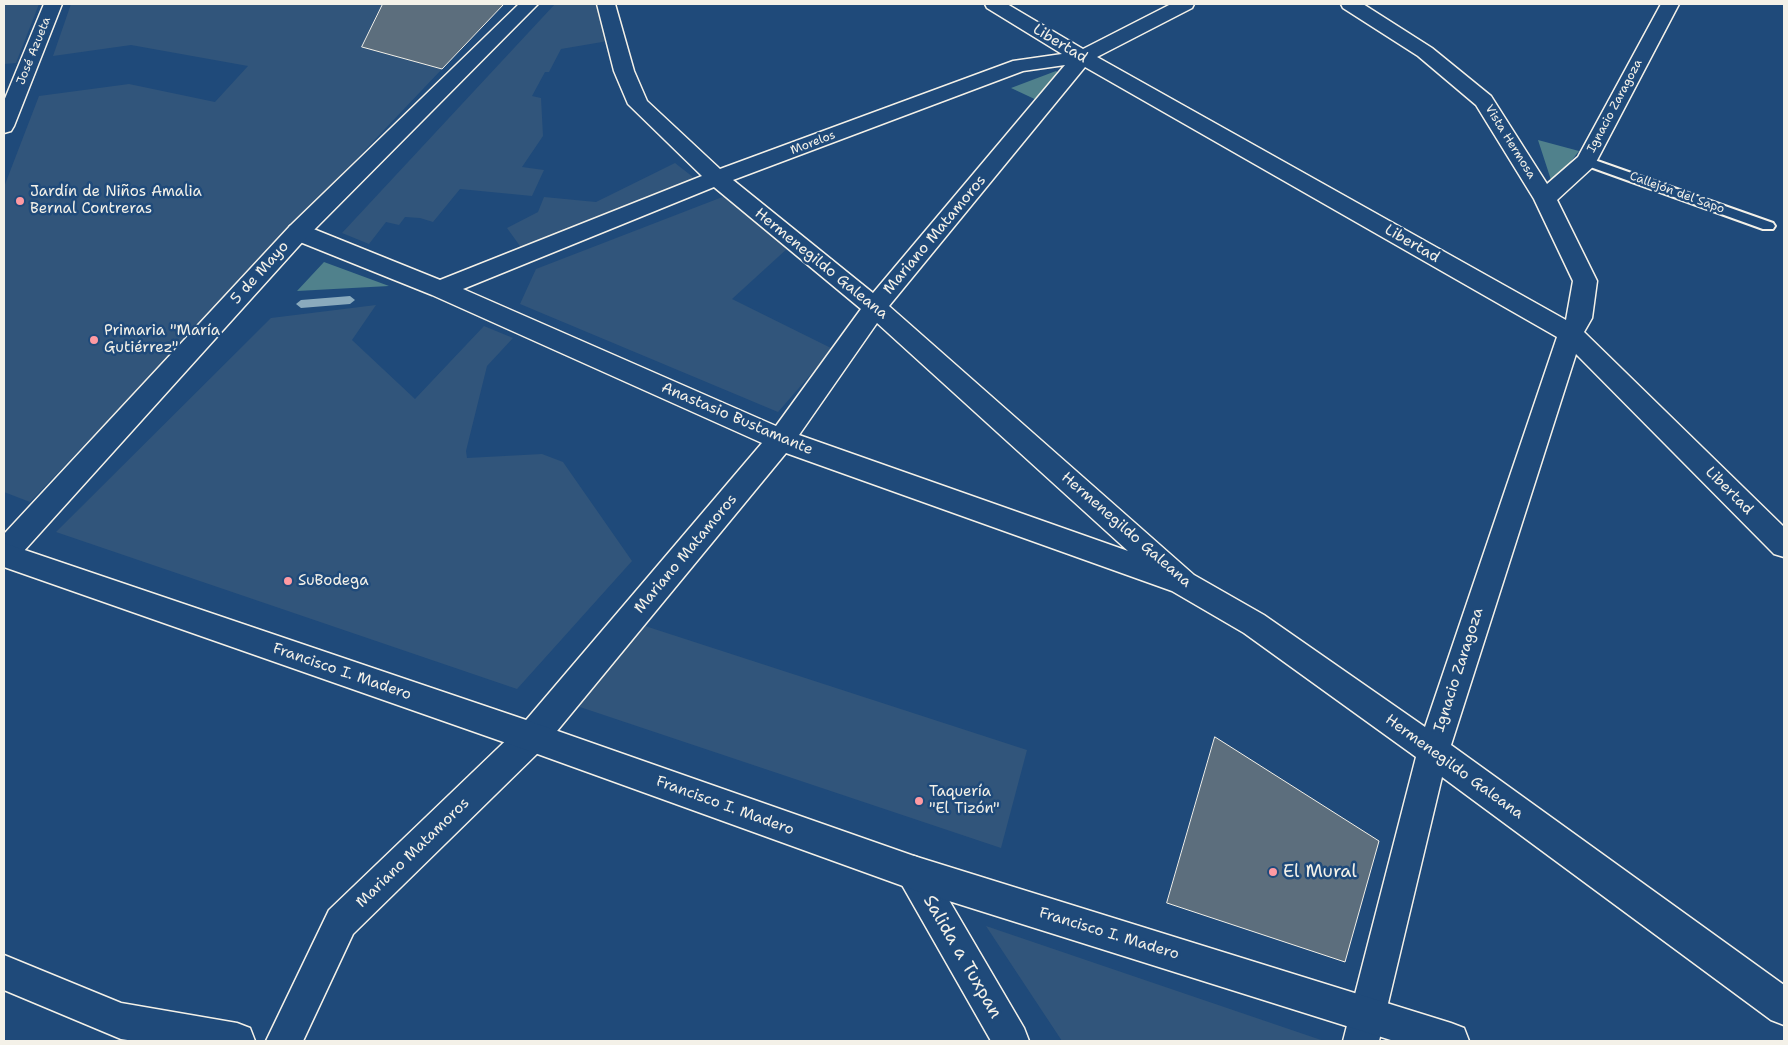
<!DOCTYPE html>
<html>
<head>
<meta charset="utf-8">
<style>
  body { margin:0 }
  #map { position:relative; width:1788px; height:1045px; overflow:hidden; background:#1f4a7a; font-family:"Shantell Sans",sans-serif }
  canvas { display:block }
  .frame { position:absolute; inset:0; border:5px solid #f4f1e8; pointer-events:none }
</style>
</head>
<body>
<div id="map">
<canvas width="1788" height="1045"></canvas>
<div class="frame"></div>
</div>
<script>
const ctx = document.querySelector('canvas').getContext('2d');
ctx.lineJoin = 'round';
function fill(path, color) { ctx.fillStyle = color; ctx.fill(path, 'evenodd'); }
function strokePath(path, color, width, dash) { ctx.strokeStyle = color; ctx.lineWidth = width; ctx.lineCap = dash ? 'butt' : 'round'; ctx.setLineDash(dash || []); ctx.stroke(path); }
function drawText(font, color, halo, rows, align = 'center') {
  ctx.font = font + ' "Shantell Sans",sans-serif'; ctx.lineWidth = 5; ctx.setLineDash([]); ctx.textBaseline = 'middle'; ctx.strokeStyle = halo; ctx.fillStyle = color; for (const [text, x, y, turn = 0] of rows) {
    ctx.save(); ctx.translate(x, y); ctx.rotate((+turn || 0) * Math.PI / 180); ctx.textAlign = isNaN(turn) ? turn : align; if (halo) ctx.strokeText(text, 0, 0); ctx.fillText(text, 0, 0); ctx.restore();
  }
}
fill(new Path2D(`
  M4 4H39L16 63 4 64Z
  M71 4H383L362 47 442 69 30 502 4 492V187L39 96 129 84 215 102 248 66 131 45 53 56Z
  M555 4H599L608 41 561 49 549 72H545L532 96 541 98 543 136 522 167 544 170 532 196 460 189 433 222 420 218 405 217 399 225 386 222 369 244 342 233Z
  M675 163 702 184 525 253 507 228 538 212 544 197 596 202Z
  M725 196 789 247 732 299 833 349 778 412 520 304 536 269Z
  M376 305 352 340 415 399 484 326 513 338 487 366 466 451 467 458 542 454 563 462 632 561 517 689 56 532 271 318Z
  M642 625 1027 750 1001 848 574 705Z
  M986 926 1324 1041H1062Z`), '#31557b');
fill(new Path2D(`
  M1056 71 1063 76 1041 102 1011 88Z
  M1538 140 1579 151 1555 182 1552 183Z
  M324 262 389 286 297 291Z`), '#50818c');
fill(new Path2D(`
  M350 296 355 300 350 304 301 308 296 304 301 300Z`), '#8aaabd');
const building = new Path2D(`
  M383 4H504L442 69 362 47Z
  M1215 737 1379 841 1345 962 1167 903Z`);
fill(building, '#5c6e7d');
strokePath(building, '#f4f1e8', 1);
const service = new Path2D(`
  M1586 157 1773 223 1775 226 1773 229H1763L1582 164 1580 161Z`);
const minor = new Path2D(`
  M44 4H62L14 126 11 131 4 133V101Z
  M597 4H615L634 71 647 101 720 169 1013 61 1062 54 987 8 985 4H1007L1083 49 1171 4H1194L1192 8 1097 57 1566 320 1573 281 1534 199 1476 105 1418 56 1343 8 1341 4H1363L1432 48 1491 96 1547 184 1578 157 1661 4H1679L1594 166 1557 200 1597 281 1592 318 1584 332 1784 527V557L1774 554 1576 354 1451 745 1784 985V1025L1771 1020 1442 777 1379 1041H1343L1416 757 1244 633 1172 591 786 453 543 748 353 934 303 1041H266L329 910 521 726 762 443 432 295 290 238 287 232 290 226 298 224 306 226 440 280 702 176 628 104 614 71ZM1065 65 873 293 733 180 1023 71ZM1085 67 1557 337 1425 727 1264 615 1194 575 889 306ZM714 187 861 309 776 426 463 289ZM877 323 1128 551 799 435Z
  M4 955 121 1003 237 1023 250 1028 255 1041H134L121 1039 4 990Z`);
const tertiary = new Path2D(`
  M519 4H538L306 238 14 562 4 565V534L290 226Z
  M914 856 926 861 1024 1028 1029 1041H991L902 885 897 873 902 861Z`);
const primary = new Path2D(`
  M4 543 532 722 914 856 1451 1023 1464 1028 1469 1041H1394L914 890 532 752 4 567Z`);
strokePath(service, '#f4f1e8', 4);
strokePath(minor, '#f4f1e8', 3);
strokePath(tertiary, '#f4f1e8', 3);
strokePath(primary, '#f4f1e8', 3);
fill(service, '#1f4a7a');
fill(minor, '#1f4a7a');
fill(tertiary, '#1f4a7a');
fill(primary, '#1f4a7a');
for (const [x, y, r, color] of [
  [20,201,5,"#ff9aa2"],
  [94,340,5,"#ff9aa2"],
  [288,581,5,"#ff9aa2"],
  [919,801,5,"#ff9aa2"],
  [1273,872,5,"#ff9aa2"]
]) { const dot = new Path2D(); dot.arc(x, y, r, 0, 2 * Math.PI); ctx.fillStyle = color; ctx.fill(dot); strokePath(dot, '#1f4a7a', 2); }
drawText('12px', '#f4f1e8', '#1f4a7a', [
  ["José Azueta",34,51,-68],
  ["Ignacio Zaragoza",1615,106,-62],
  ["Vista Hermosa",1510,142,58],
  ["Morelos",813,143,-21],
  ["Callejón del Sapo",1677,193,20]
]);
drawText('15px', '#f4f1e8', '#1f4a7a', [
  ["Libertad",1060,44,31],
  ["Mariano Matamoros",935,235,-50],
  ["Libertad",1412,244,30],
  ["Hermenegildo Galeana",821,264,39],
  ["5 de Mayo",260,273,-48],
  ["Anastasio Bustamante",737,419,23],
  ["Libertad",1729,491,45],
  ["Hermenegildo Galeana",1126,530,41],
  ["Mariano Matamoros",686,554,-50],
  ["Ignacio Zaragoza",1459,670,-72],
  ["Francisco I. Madero",342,672,19],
  ["Hermenegildo Galeana",1454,767,36],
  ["Francisco I. Madero",725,806,20],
  ["Mariano Matamoros",413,853,-44],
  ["Francisco I. Madero",1109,934,17]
]);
drawText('15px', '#f4f1e8', '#1f4a7a', [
  ["Jardín de Niños Amalia",30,192],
  ["Bernal Contreras",30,209],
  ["Primaria \"María",104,331],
  ["Gutiérrez\"",104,348],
  ["SuBodega",298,581],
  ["Taquería",929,792],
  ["\"El Tizón\"",929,809]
], 'left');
drawText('18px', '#f4f1e8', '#1f4a7a', [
  ["El Mural",1283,872]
], 'left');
drawText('18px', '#f4f1e8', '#1f4a7a', [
  ["Salida a Tuxpan",962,957,60]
]);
</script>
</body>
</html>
